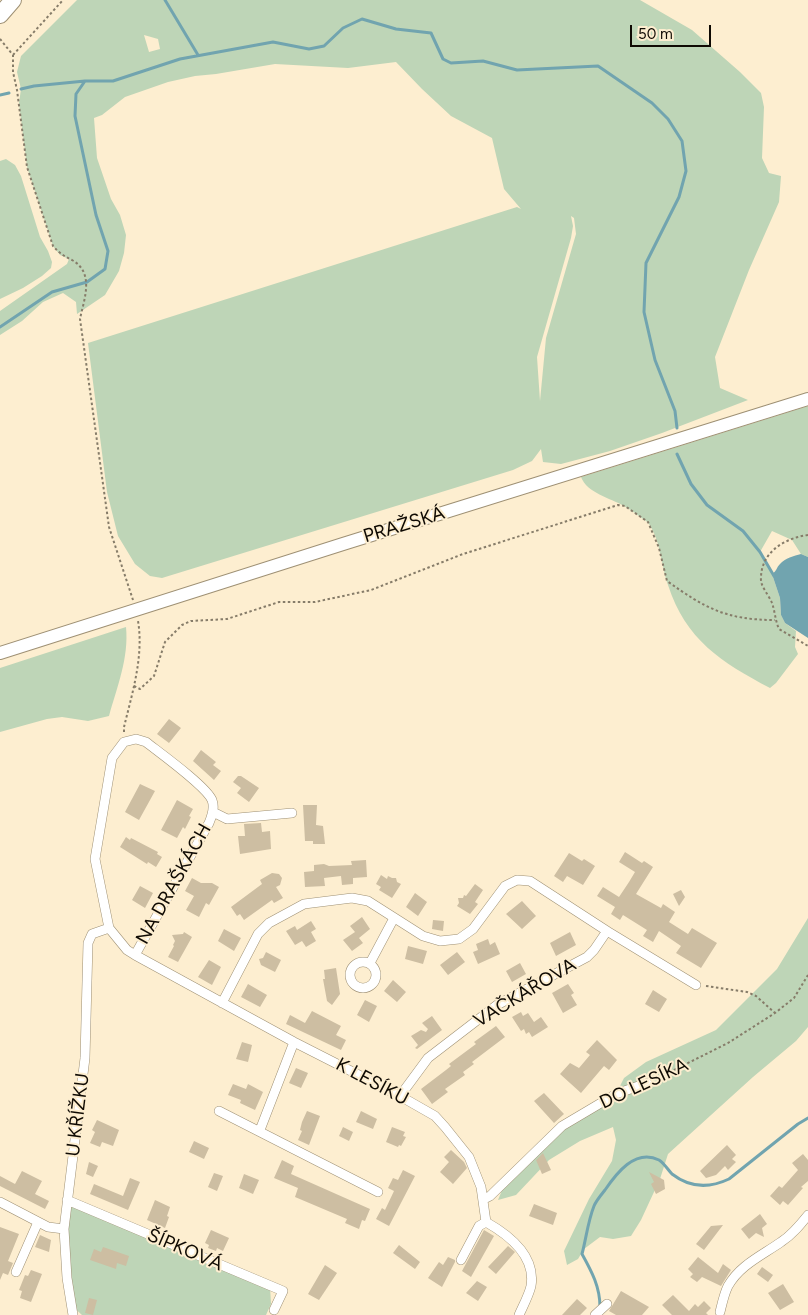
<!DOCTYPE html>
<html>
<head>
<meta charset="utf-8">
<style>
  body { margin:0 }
  #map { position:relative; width:808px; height:1315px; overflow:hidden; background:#fdeed0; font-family:Figtree,sans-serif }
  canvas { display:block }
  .scale { position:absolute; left:630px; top:25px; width:81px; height:22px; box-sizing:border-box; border:2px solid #0f0a03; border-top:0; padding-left:6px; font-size:15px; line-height:18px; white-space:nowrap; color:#0f0a03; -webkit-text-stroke:4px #fdeed0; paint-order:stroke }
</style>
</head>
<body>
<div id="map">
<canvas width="808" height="1315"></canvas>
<div class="scale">50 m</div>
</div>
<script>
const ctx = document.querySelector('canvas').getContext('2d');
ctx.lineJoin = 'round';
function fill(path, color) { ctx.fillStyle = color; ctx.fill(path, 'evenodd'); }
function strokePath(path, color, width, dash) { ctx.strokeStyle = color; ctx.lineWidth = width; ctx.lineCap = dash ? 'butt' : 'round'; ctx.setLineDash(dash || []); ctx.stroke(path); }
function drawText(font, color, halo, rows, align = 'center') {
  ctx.font = font + ' Figtree,sans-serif'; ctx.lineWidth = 4; ctx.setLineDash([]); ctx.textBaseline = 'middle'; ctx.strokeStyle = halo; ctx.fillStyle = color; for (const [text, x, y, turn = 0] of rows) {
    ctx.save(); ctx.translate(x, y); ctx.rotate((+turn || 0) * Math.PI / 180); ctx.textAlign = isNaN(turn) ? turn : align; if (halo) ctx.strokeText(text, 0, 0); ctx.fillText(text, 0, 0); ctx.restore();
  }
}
fill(new Path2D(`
  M77 0H640L692 30 740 72 761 93 764 107 762 158 769 173 781 176 779 202 749 270 715 357 720 388 748 400 662 433 610 451 561 464 543 462 541 449 532 461 513 470 162 578 150 576 135 564 118 536 107 492 88 343 517 207 521 209 504 189 492 138 451 116 422 89 396 62 348 68 275 64 216 74 195 76 168 82 125 97 102 115 94 118 97 158 111 199 120 215 126 235 124 253 119 271 105 295 77 314 76 302 63 293 43 302 22 321 0 335V311L67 264 69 259 60 255 53 246 27 167 19 103 21 89 17 72 21 56ZM144 35 158 39 160 49 149 52ZM571 216 574 218 576 234 546 338 540 401 537 357 571 238 573 226Z
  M6 159 15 165 21 176 40 237 48 251 52 262 51 268 42 276 23 288 0 299V161Z
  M808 406V557L801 554 792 540 772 531 760 552 772 574 780 598 781 615 785 623 796 631 795 647 798 654 776 683 770 688C721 662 686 640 668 585 661 565 661 542 649 524 647 521 643 519 640 517 635 513 630 509 624 506 610 498 587 493 581 477Z
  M126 627C129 658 117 687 109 716L88 721 62 717 47 719 0 732V668Z
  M808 918V1027L796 1041 753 1077 668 1154 660 1179 641 1220 631 1236 613 1239 600 1237 584 1249 578 1259 567 1265 564 1251 589 1199 612 1161 616 1140 613 1127 580 1141 549 1160 516 1195 498 1200 507 1178 548 1140 616 1094 624 1078 646 1062 716 1030 777 969Z
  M67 1200 270 1286 271 1304 266 1315H82L71 1305 67 1278Z`), '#bed5b7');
fill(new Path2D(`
  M801 554 808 557V638L785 623 781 615 780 598 772 574C777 571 776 568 780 564 785 558 794 556 801 554Z`), '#71a4af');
strokePath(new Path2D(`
  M165 0 198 55
  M21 89 34 86 85 81H113L180 59 273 42 309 49 324 46 343 28 362 19 396 29 431 33 443 59 451 63 483 61 517 70 598 66 652 103 668 119 682 141 686 171 679 197 646 263 644 312 655 360 675 411 677 428
  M0 95 9 93
  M0 327 52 292 87 282 105 269 108 251 96 215 75 116 76 94 85 81
  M677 454 691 484 707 505 743 531 760 552 774 576
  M600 1307C600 1287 592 1272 582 1254 586 1239 588 1221 594 1206 596 1201 601 1195 605 1190 616 1174 635 1148 659 1160 664 1163 668 1170 672 1174 690 1188 710 1188 729 1179L798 1124 808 1118`), '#71a4af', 3);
fill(new Path2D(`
  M169 719 181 728 169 743 157 734Z
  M201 750 216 762 213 765 221 771 214 780 193 761Z
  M238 776H241L259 788 249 802 237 793 241 788 233 782Z
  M140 784 155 791 139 820 125 812Z
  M177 800 193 809 189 816 191 817 185 829 183 827 177 838 161 830Z
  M303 805H317L316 825 323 826 325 844H313V841H305Z
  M261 823 262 832 270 831 271 849 240 854 238 836H245L244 824Z
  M126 837 130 840 131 838 158 852 157 854 162 857 156 867 148 862 147 864 120 847Z
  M625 852 642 863 644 861 653 867 636 894 661 908 663 904 675 912 669 922 688 934 692 928 717 943 701 968 676 953 681 946 659 931 653 942 643 936 647 930 623 915 620 920 611 914 615 907 597 896 603 887 619 897 629 882 635 872 619 862Z
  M569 853 582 861 584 859 595 866 583 885 567 876 563 882 554 876Z
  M366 860 367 877 353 878V884L342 885 341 876 324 878 325 886 305 887 304 872 314 871V865L324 864 329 866 352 865 351 861Z
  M272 873 279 874 282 878 280 885 276 887 283 898 274 903 272 900 244 920 240 914 237 916 231 907 262 884 260 880Z
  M381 875 387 879 388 876 392 878H396L397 882 401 884 392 898 379 890 381 887 376 884Z
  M192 878 201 883H212L219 887 209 905 206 903 199 917 186 910 194 896 185 891Z
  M475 884 483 890 475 902 478 904 470 914 457 906 459 903 458 898H463L464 895 466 896Z
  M140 886 153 893 145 908 132 900Z
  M681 890 685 897 679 906 673 894Z
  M415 893 427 902 418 916 406 907Z
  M522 901 536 916 522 929 506 914Z
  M362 917 370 929 359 938 363 943 352 951 343 940 355 932 350 926Z
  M433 920 444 921 443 931 432 929Z
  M311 921 316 929 311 932 316 941 306 947 302 941 295 945 286 931 295 926 297 930Z
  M224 929 241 938 234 951 218 941Z
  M184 932 192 937 178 962 168 957 174 946 173 945 175 941 172 935 183 934Z
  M570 932 576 945 556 956 550 943Z
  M488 939 490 945 495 942 500 954 478 964 473 952 478 950 476 944Z
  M408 946 427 951 423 964 405 959Z
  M266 952 281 960 275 972 261 965 259 959 263 958Z
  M457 952 465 962 448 975 440 965Z
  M209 960 221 967 212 985 198 977Z
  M520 963 526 974 512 982 506 971Z
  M336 968 340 994 332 1005 327 1001 323 979H325L324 970Z
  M393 980 406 992 397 1002 384 991Z
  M248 984 267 995 260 1007 241 997Z
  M568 984 574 993 571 995 577 1005 563 1013 552 993Z
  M653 990 667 999 659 1012 645 1004Z
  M365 1000 377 1006 369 1022 357 1015Z
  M312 1011 341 1026 336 1035 346 1040 341 1050 286 1024 290 1015 305 1023Z
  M521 1012 523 1016 528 1013 534 1022 541 1017 548 1027 532 1037 529 1032 526 1034 524 1029 521 1031 512 1017Z
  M432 1016 442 1030 417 1049 415 1048 418 1045 411 1036 421 1030 426 1032 428 1029 422 1023Z
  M496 1026 505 1037 472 1062 474 1064 463 1072 465 1075 445 1089 448 1092 432 1104 421 1089 446 1070 451 1066 449 1064 476 1044 474 1042Z
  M597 1040 617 1060 609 1070 604 1066 581 1093 560 1074 570 1063 579 1068 590 1055 586 1052Z
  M242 1042 252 1045 248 1062 236 1059Z
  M296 1068 308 1073 301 1088 289 1083Z
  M233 1084 246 1089 248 1084 263 1092 255 1110 240 1103 241 1100 228 1095Z
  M544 1093 564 1114 554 1123 534 1101Z
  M307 1111 320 1116 309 1145 298 1140 302 1131 300 1130 302 1122Z
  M361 1111 377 1119 373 1129 356 1122Z
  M97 1120 119 1130 113 1146 102 1142 100 1147 90 1143 95 1132 92 1130Z
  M343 1127 353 1132 349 1141 339 1136Z
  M392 1127 405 1132 403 1136 406 1137 401 1146 399 1145 398 1147 386 1142Z
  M194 1141 209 1148 204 1159 189 1152Z
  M727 1145 736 1155 732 1159 736 1162 728 1170 725 1166 716 1175 706 1178 700 1171Z
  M451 1150 464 1162 467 1168 453 1184 440 1172 449 1162 444 1157Z
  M543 1153 551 1170 542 1174 536 1160Z
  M803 1154 808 1160V1181L801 1187 803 1188 788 1205 783 1201 780 1205 770 1196 779 1186 782 1188 798 1170 792 1163Z
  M282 1160 294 1166 291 1174 370 1209 365 1221 362 1220 359 1229 345 1223 347 1219 295 1197 298 1188 274 1178Z
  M89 1162 98 1166 93 1177 86 1174Z
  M403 1170 415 1176 389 1226 376 1219 382 1208 385 1210 394 1191 388 1188 393 1178 398 1180Z
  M22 1171 42 1181 35 1194 49 1201 45 1209 0 1186V1176L15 1184Z
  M649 1172 664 1180 665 1189 656 1194 651 1184 654 1182Z
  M214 1173 223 1176 217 1191 208 1187Z
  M244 1174 259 1180 253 1194 239 1188Z
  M130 1178 140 1182 128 1210 90 1194 94 1184 123 1196Z
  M155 1200 170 1207 167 1216 169 1217 165 1228 147 1220Z
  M534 1204 557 1213 553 1225 529 1216Z
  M760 1214 767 1224 762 1228 764 1237 756 1233 749 1239 741 1229Z
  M723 1225 704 1250 696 1244 711 1226Z
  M0 1227 19 1234 8 1261 13 1263 8 1275 3 1273 0 1280Z
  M211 1230 229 1238 223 1251 217 1248 216 1251 208 1248 209 1245 205 1243Z
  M484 1230 494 1236 471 1277 462 1271Z
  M40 1235 51 1240 49 1252 35 1247Z
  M399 1245 420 1262 415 1269 393 1253Z
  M508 1246 515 1252 496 1274 488 1267Z
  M103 1247 129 1256 126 1266 117 1263 116 1269 90 1260 94 1249 101 1252Z
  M448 1257 455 1260V1262L442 1287 428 1278 439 1262 443 1265Z
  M698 1257 718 1273 723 1264 731 1270 721 1286 702 1277 697 1282 690 1277 693 1274 688 1269Z
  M325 1265 337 1273 319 1300 308 1294Z
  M762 1267 773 1275 768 1282 757 1274Z
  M31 1270 42 1274 31 1302 20 1298 22 1291 19 1290 25 1275 28 1276Z
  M477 1281 487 1287 478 1301 466 1293Z
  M783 1284 794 1302 780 1310 768 1293Z
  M621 1291 649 1307 642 1315H616L609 1311Z
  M673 1295 689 1311 695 1304 698 1307 704 1301 711 1308 706 1313 708 1315H672L662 1305Z
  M89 1298 97 1300 93 1315 85 1313Z
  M577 1299 587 1308 580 1315H562Z`), '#cdbea2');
const minor = new Path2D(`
  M213 812 227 819 292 813
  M135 955 209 823C212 816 215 808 212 800 206 786 160 753 146 742L136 739 124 742 112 758 95 859 109 928 127 950 135 955 294 1042 400 1096 435 1116 445 1127 469 1157 481 1187 486 1222C509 1235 536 1256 531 1286 529 1295 523 1306 519 1315
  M350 975a13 13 0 1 1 26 0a13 13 0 1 1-26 0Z
  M370 963 394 918
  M222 1003 258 934 269 923 304 904 352 898 368 901 423 936 440 941 459 939 473 929 505 886 517 880 530 881 607 931 696 985
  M400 1096 428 1058 497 1005 587 957 594 950 607 931
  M219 1111 378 1192
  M260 1130 294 1042
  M484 1199 490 1196 562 1126 616 1094 647 1083
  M67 1200 283 1291 274 1310
  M0 1202 48 1227 64 1229
  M461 1260 479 1226 486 1222
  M16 1272 38 1222
  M720 1312C722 1304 724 1294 728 1286 740 1265 761 1256 781 1242 792 1235 800 1225 808 1215
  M73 1315 67 1278 64 1229 85 1058 88 943 92 934 109 928
  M595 1315 607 1304`);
const secondary = new Path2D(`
  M0 653 343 544 808 399`);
const motorway = new Path2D(`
  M0 15 13 0`);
strokePath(minor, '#9e9074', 10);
strokePath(secondary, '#9e9074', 14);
strokePath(motorway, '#9e9074', 18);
strokePath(new Path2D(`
  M0 39 13 55V72L17 90 27 167 53 246C59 253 64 256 72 260 95 273 84 299 80 319L109 527 133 600
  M13 55 63 0
  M808 535C785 538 761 552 761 578 760 586 769 595 772 603 775 611 775 620 779 629L808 646
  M134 686 140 689 154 676 165 642 182 625 191 621 227 619 279 602H315L371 590 463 554 618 505 625 506 648 522 659 548 667 581C705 608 726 620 775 620
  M124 732V727C132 694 144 656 138 621
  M706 986 747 992 756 996 775 1013
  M656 1079 728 1043 775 1013 794 998 808 975`), '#867c69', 2, [2.5, 2.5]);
strokePath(minor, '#fff', 9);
strokePath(secondary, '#fff', 12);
strokePath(motorway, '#fff', 16);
drawText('19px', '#0f0a03', '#fdeed0', [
  ["PRAŽSKÁ",404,525,-17],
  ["NA DRAŠKÁCH",174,884,-61],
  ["VAČKÁŘOVA",525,993,-31],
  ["K LESÍKU",372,1082,28],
  ["DO LESÍKA",644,1084,-25],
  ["U KŘÍŽKU",78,1115,-83],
  ["ŠÍPKOVÁ",185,1250,23]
]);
</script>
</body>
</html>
